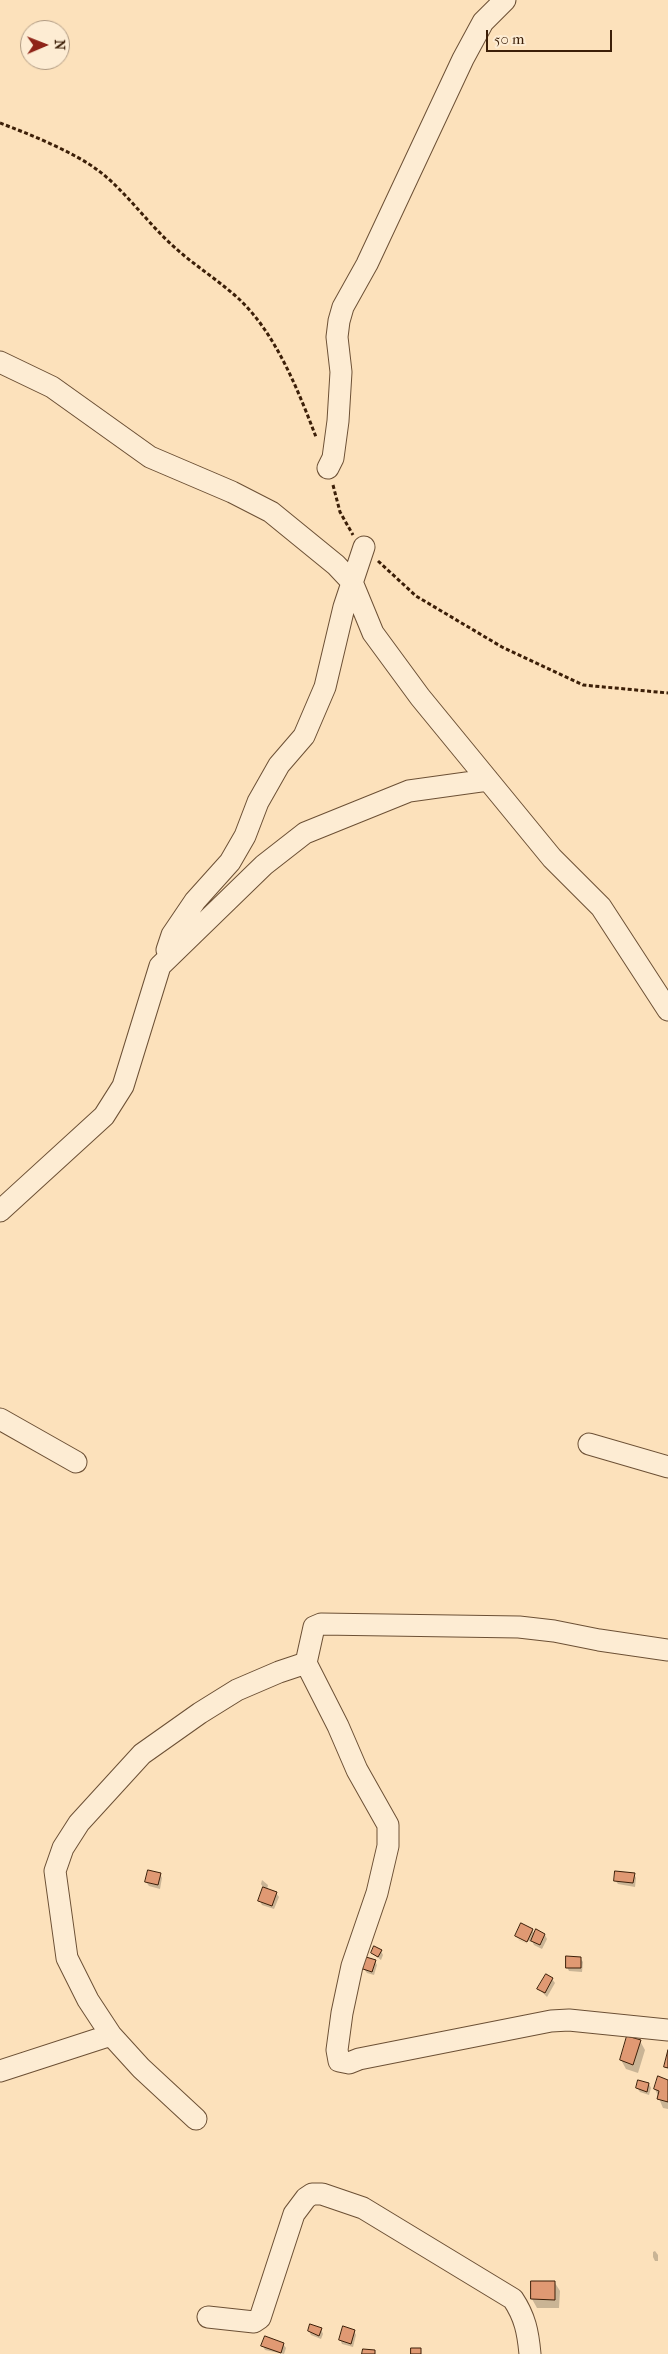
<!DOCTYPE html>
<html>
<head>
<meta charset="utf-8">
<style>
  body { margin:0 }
  #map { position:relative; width:668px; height:2354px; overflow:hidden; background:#fce1bb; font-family:"IM FELL French Canon",serif }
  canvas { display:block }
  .north { position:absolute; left:20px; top:20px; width:50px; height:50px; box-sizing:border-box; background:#fdecd3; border:1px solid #b09a82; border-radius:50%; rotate:89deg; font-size:14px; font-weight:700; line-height:20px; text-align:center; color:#3c1f08 }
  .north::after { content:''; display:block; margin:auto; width:18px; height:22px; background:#8f2418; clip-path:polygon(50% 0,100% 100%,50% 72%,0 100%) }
  .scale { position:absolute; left:486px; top:30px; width:126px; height:22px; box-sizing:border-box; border:2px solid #3c1f08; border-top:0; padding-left:6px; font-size:15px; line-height:18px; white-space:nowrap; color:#3c1f08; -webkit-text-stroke:4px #fdecd3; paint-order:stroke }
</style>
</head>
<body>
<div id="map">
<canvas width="668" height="2354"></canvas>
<div class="north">N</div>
<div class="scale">50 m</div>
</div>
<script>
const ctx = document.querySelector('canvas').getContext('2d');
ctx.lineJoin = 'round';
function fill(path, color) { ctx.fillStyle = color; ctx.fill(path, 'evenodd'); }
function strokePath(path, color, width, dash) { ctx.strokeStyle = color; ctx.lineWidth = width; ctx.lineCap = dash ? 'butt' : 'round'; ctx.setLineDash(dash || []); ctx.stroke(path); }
fill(new Path2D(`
  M160 1874 162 1878 160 1889 149 1886 146 1882Z
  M634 1874 636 1878 635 1887 618 1884 615 1880Z
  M262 1880 268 1885 267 1890 276 1893 279 1897 274 1909 262 1905 260 1901 264 1889 261 1884Z
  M532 1930 535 1934 545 1935 547 1939 542 1949 534 1945 532 1941 531 1942 518 1936V1939L530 1945 519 1940 517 1936Z
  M381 1951 383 1955 381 1960 372 1953Z
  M580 1958 583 1962 582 1972 569 1971 567 1967Z
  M375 1961 377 1965 374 1975 367 1973 364 1969Z
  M552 1979 555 1983 547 1997 539 1989Z
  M640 2041 645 2050 638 2073 626 2069 621 2060Z
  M668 2081V2109L663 2108 655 2089Z
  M649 2084 651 2088 649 2095 640 2092 637 2088Z
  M655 2251 658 2255V2261H655L653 2257V2252Z
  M555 2283 560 2291 559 2308H537L532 2299Z
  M321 2329 323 2334 321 2339 311 2335 309 2331Z
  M354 2331 356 2335 353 2347 342 2344 340 2339Z
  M283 2344 286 2348 284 2354 265 2350 263 2346Z`), '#0003');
const building = new Path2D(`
  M148 1870 161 1873 158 1885 145 1882Z
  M615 1871 635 1873 633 1883 614 1881Z
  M263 1887 277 1892 272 1906 258 1901Z
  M521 1923 533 1929 527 1942 515 1936Z
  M536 1929 545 1934 540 1945 531 1941Z
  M374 1946 382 1950 378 1957 371 1953Z
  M566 1956 581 1957V1968H566Z
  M366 1957 376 1960 372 1972 363 1969Z
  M546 1974 553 1978 545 1993 537 1989Z
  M627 2036 641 2040 633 2065 620 2060Z
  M668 2050V2068L664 2067Z
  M658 2076 668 2080V2102L657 2099 659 2091 654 2089Z
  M638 2080 649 2083 647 2092 636 2088Z
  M531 2281H555V2300L531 2299Z
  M310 2324 322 2328 319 2336 308 2331Z
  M343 2326 355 2330 351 2344 339 2340Z
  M265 2336 284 2343 281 2353 261 2346Z
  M411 2348H421V2354H411Z
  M363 2349 375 2350V2354H362Z`);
fill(building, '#e09973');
strokePath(building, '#3c1f08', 1);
const minor = new Path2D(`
  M0 362 52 387 150 457 232 492 271 512 336 565 352 582 373 633 420 697 552 858 601 907 668 1010
  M328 468 333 458 338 421 341 372 337 337 339 321 343 307 367 264 463 59 483 22 505 0
  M167 950 172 935 195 901 230 862 245 836 258 802 279 765 304 736 325 687 344 607 364 547
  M0 1211 104 1116 123 1086 160 966 264 865 305 833 409 791 488 780
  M0 1419 76 1462
  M589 1444 668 1467
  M306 1663 314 1627 321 1624 519 1627 554 1631 599 1640 668 1650
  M0 2071 111 2035
  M196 2119 141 2068 111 2035 88 2000 67 1958 55 1871 63 1848 79 1823 142 1754 200 1713 237 1690 279 1672 306 1663 338 1726 357 1770 388 1825V1846L377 1893 352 1966 342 2013 337 2050 339 2061 349 2063 359 2059 551 2021 569 2020 668 2030
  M208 2317 254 2322 260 2318 294 2214 306 2198 312 2194H322L363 2208 513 2299C525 2317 528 2332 530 2354`);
strokePath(minor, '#6c5035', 23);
strokePath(new Path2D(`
  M0 123C29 134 74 152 99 171 126 192 146 221 171 244 192 264 217 279 239 299 276 334 298 390 316 437
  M333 485 340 512 353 535
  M378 561 416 596 502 647 583 685 668 693`), '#3c1f08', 3, [4, 2.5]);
strokePath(minor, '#fdecd3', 21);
</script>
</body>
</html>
